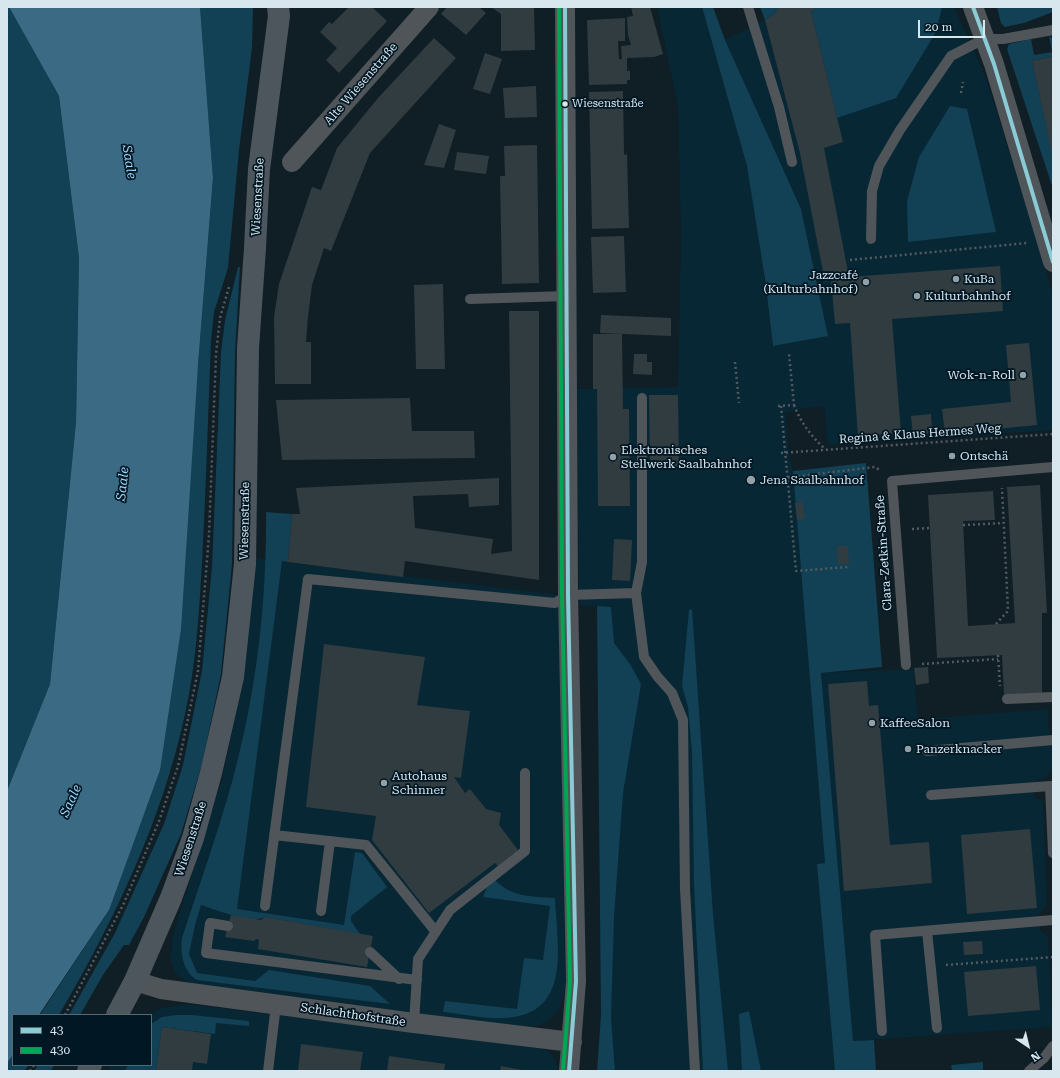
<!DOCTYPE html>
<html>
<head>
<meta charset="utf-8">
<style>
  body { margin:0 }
  #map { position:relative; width:1060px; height:1078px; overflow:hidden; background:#101e25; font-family:"Roboto Serif",serif }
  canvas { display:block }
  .frame { position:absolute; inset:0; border:8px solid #d8e6ee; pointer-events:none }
  .legend { position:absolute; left:12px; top:1014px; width:140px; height:52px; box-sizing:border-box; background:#011723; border:1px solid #576a74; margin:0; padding:5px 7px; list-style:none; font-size:12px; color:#d8e6ee }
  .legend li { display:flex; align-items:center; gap:8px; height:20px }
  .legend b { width:20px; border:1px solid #576a74 }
  .north { position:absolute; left:1008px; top:1026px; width:40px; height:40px; -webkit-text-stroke:3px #011723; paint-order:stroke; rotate:145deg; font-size:11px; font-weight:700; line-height:16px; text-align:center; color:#d8e6ee }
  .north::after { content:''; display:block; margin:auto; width:14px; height:18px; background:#d8e6ee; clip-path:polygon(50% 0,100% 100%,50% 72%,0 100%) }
  .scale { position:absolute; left:918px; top:20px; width:67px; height:18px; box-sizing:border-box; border:2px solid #d8e6ee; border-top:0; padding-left:5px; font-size:12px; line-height:14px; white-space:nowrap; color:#d8e6ee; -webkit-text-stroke:3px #011723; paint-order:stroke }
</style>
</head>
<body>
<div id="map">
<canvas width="1060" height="1078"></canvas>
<div class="frame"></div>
<ul class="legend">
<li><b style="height:5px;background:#8bcbd6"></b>43</li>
<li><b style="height:5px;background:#00a651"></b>430</li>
</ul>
<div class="north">N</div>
<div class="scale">20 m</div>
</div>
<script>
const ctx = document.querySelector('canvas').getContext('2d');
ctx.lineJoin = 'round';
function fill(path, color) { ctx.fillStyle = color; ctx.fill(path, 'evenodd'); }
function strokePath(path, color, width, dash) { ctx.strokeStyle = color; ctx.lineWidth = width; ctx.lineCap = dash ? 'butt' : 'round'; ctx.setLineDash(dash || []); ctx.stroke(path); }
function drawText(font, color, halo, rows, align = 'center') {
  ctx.font = font + ' "Roboto Serif",serif'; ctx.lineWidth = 3.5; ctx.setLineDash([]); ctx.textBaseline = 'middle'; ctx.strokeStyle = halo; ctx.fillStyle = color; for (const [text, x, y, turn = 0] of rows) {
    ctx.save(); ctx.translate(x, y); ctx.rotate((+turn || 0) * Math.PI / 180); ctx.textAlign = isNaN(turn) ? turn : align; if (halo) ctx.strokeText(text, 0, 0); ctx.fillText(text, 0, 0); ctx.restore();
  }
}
fill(new Path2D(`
  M657 7H702L747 166 758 229 773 346 828 336 801 209 725 40 765 20 760 7H954L984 73 1044 261 1053 299V430L828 445 824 406 800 409 785 413 789 452 794 477 825 863 817 864 835 1071H597L601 1015 597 606 579 605 577 389 678 387 681 235 678 107Z
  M255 558 560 595 565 985 563 998 559 1010 553 1017 545 1022 536 1026H508L194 985 185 981 175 973 170 958 173 935 222 779 243 681 248 641Z
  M913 669 918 719 1049 709 1048 725 1053 749V767L1045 778 1033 782 1034 797 1043 801 1047 905 1039 914V929L1048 936 1052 1027 853 1041 821 673Z
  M181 1005H196L525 1046 543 1049 550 1053 555 1059 558 1071H107L111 1065H151V1015H145L166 1007Z`), '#072735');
fill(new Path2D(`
  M7 7H9L59 96 79 258 76 422 50 684 7 791Z
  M200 7H253L252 48 239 150 228 268 214 312 211 341C208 415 206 489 202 563 199 614 196 665 185 714 162 821 114 921 59 1015H40L109 910 198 365 213 179Z
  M702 7H713L725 40 801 209 828 336 773 346 765 279 747 166Z
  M760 7H776L778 11 765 20Z
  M818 7H942L936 32 896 98 837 118 811 11Z
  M997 7H1053V12L1024 23 1005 27 1001 23Z
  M1049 36 1053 39V56L1032 61 1053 154V189L1007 49 1009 44 1031 39 1034 55 1052 52Z
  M950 106 967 109 996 232 908 242 907 201 919 157Z
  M238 267H240L235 354 232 564 221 674 202 764 181 834 144 917 129 945H124L103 975 80 1015H69L115 933 164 824 183 765 202 671 212 567 221 352 225 320Z
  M866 463 882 667 821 673 853 1041 874 1040 876 1071H835L817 864 825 863 793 471Z
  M266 512 292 514 288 562 282 561 237 909 344 925 355 852 362 853 387 887 351 916V921L360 934 265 917C252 924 216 910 201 905L195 925 189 954 197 973 255 981 269 970 370 986 390 1004 197 980C183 972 180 953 182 938 199 886 217 835 232 782 256 695 267 602 266 512Z
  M597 606 611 607 614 643 630 664 641 684 623 793 614 917 611 1018 615 1071H597L601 1015Z
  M692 609 713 914 728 1071H703L694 884 692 752 688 707 682 686 689 610Z
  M495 880C513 898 531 896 555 898 557 946 573 1015 504 1018 484 1019 463 1014 443 1012L445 1001 517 1009 524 958 543 960 550 906 483 897 487 887Z
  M749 1011 761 1071H742L739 1014Z
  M177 1015H192L249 1021V1026L216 1023 215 1034 162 1027 156 1071H125L128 1065H151V1024L162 1017Z
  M13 1055V1065H29L24 1071H7V1063Z
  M983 1062V1071H952L951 1065Z
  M38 1065H54L51 1071H34Z`), '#124055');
fill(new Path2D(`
  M9 7H200L213 178 198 365 181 629 160 770 109 910 39 1015H13V1055L7 1063V791L50 684 76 422 79 258 59 96Z`), '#3b6a84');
fill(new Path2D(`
  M349 7H372L387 21 339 73 326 60 337 48 320 32 329 22 332 24Z
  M447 7H479L486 13 466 35 441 14Z
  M491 7H534L535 50 501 51V14Z
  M631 7H650L663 54 654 57 627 58V71H630V80H627V84L589 85 587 20 625 18V41H618L619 59H622L621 46 631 45 628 35 627 17 633 16Z
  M776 7H818L811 11 843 142 824 148 849 277 1000 266 1003 311 892 319 901 433 858 436 850 323 835 324 831 280 825 282 800 153 765 20 778 11Z
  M434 38 456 58 370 153 331 251 324 248 312 285 308 317 306 342H311V384H275L274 317 279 284 312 187 321 190 337 148 378 98Z
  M485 53 502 59 490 94 473 89Z
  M1053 56V151L1052 152 1032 61Z
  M536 86 537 117 505 118 503 88Z
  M623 91 624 155 627 154 629 228 592 229 589 92Z
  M439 124 456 130 444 168 424 165Z
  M537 145 539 283 502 284 500 176H505L504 146Z
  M457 152 489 156 486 174 454 170Z
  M624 236 626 292 593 293 591 237Z
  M443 284 445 369H416L414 285Z
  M509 311H539V580L405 561 403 577 288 562 292 514H300L296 488 499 478V505L469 507 468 494 413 496 415 528 493 539 491 554 512 551Z
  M601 315 671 318V336L600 333Z
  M593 334H622L623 409H629L630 506H598L597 389H593Z
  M1029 343 1037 425 945 434 942 409 1011 402 1006 345Z
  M634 354H647V362H652V375L633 374Z
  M649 395H678L679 467H650Z
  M410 398 412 431H474L475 458 282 460 276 400Z
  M931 414 932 433 913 435 911 416Z
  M1040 485 1047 613H1042V693L1004 695 1002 655 937 658 928 495 993 491 995 520 963 521 968 626 1015 623 1007 487Z
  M803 502 805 519 797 520 795 503Z
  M614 539 632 540 630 581 612 580Z
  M837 546H848L849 564H838Z
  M324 644 425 657 417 705 470 711 461 778 454 777 465 793 470 789 486 809 501 813 499 825 518 850 498 866 495 863 429 913 372 840 376 816 306 807Z
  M928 667 929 683 916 685 914 668Z
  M867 681 869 706 878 705 890 845 929 842 932 883 844 891 828 684Z
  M1030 829 1037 908 967 914 961 835Z
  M231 915 261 920 265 917 373 936 367 967 258 949 259 940 256 939 254 941 225 937Z
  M982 941 983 954 964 955 963 942Z
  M1036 966 1040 1010 968 1016 964 972Z
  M162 1027 211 1034 207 1064 193 1062 192 1071H156Z
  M301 1044 363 1052 360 1071H298Z
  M389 1056 445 1064 444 1071H387Z
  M501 1066 522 1070V1071H500Z`), '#313c41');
strokePath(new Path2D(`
  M961 93 963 82
  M850 260 1027 243
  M735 362 739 403
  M794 405C801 423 811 436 825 449
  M778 406 794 405 789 354
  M781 406 796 571 848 567
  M781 453 1053 434
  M783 478 875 467 881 471
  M963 525 1003 523
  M912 529 930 528
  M996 624 1008 611 1002 488
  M998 655 1000 686
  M922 664 998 659
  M946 965 1053 957
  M65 1015 124 903 159 821 178 766 198 671 209 535 216 354 220 318 229 287
  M30 1071 34 1065`), '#545b60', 2.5, [2, 3]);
strokePath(new Path2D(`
  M748 7 779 107 792 162
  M871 239 872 191 879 166 900 130 951 56 984 39H1003L1053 30
  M470 299 567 296
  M636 593 644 657 657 676 672 693 683 720 685 889 695 1071
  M906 665 892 481 1053 467
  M1007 699 1053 697
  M927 751 1053 740
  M1053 786H1050L1053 853
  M931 795 1050 786
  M274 835 366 845 436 932
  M265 906 308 579 555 603 568 595 636 593 642 562V398
  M321 911 330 841
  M228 926 210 923 206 953 417 980
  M927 931 937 1028
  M370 952 399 979
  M414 1023 418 959 450 910 525 851V773
  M882 1031 875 935 1053 920
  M268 1071 276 1005
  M1029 1071 1044 1058 1053 1046`), '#4f5559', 10);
strokePath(new Path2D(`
  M565 7 568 595 576 981 569 1071
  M973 7 994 64 1053 262
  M292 162 429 7
  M135 981 161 989 414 1023 572 1042`), '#4f5559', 20);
strokePath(new Path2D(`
  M117 1015 135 981 171 898 193 838 211 773 233 677 245 564 248 348 255 248 259 169 279 16 278 7
  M88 1071 91 1065`), '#4c565c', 22);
strokePath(new Path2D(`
  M565 7 568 595 576 981 569 1071
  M973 7 994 64 1053 262`), '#8bcbd6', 4);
strokePath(new Path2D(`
  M559 7 562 595 570 981 563 1071`), '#00a651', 4);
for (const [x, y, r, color] of [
  [565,104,3.5,"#d8e6ee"],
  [956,279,4,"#92a0a8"],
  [866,282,4,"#92a0a8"],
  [917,296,4,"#92a0a8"],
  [1023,375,4,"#92a0a8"],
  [952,456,4,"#92a0a8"],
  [613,457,4,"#92a0a8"],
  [751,480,5,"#92a0a8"],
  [872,723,4,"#92a0a8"],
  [908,749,4,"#92a0a8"],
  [384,783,4,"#92a0a8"]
]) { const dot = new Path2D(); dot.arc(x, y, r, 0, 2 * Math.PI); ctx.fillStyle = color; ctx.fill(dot); strokePath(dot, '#011723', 1.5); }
drawText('11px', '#d8e6ee', '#011723', [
  ["Wiesenstraße",572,104]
], 'left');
drawText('12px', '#d8e6ee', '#011723', [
  ["Alte Wiesenstraße",361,84,-49],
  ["Wiesenstraße",258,197,-87],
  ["Regina & Klaus Hermes Weg",920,434,-4],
  ["Wiesenstraße",245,521,-89],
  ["Clara-Zetkin-Straße",884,553,-94],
  ["Wiesenstraße",191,839,-72],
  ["Schlachthofstraße",353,1015,8]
]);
drawText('12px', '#d8e6ee', '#011723', [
  ["Jazzcafé",858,275,"right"],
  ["(Kulturbahnhof)",858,289,"right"],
  ["KuBa",964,279],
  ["Kulturbahnhof",925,296],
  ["Wok-n-Roll",1015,375,"right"],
  ["Elektronisches",621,450],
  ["Stellwerk Saalbahnhof",621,464],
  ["Ontschä",960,456],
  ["Jena Saalbahnhof",760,480],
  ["KaffeeSalon",880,723],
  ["Panzerknacker",916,749],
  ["Autohaus",392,776],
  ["Schinner",392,790]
], 'left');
drawText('italic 13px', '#9ad9fb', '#011723', [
  ["Saale",129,162,81],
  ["Saale",123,484,-84],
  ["Saale",71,801,-66]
]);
</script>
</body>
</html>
